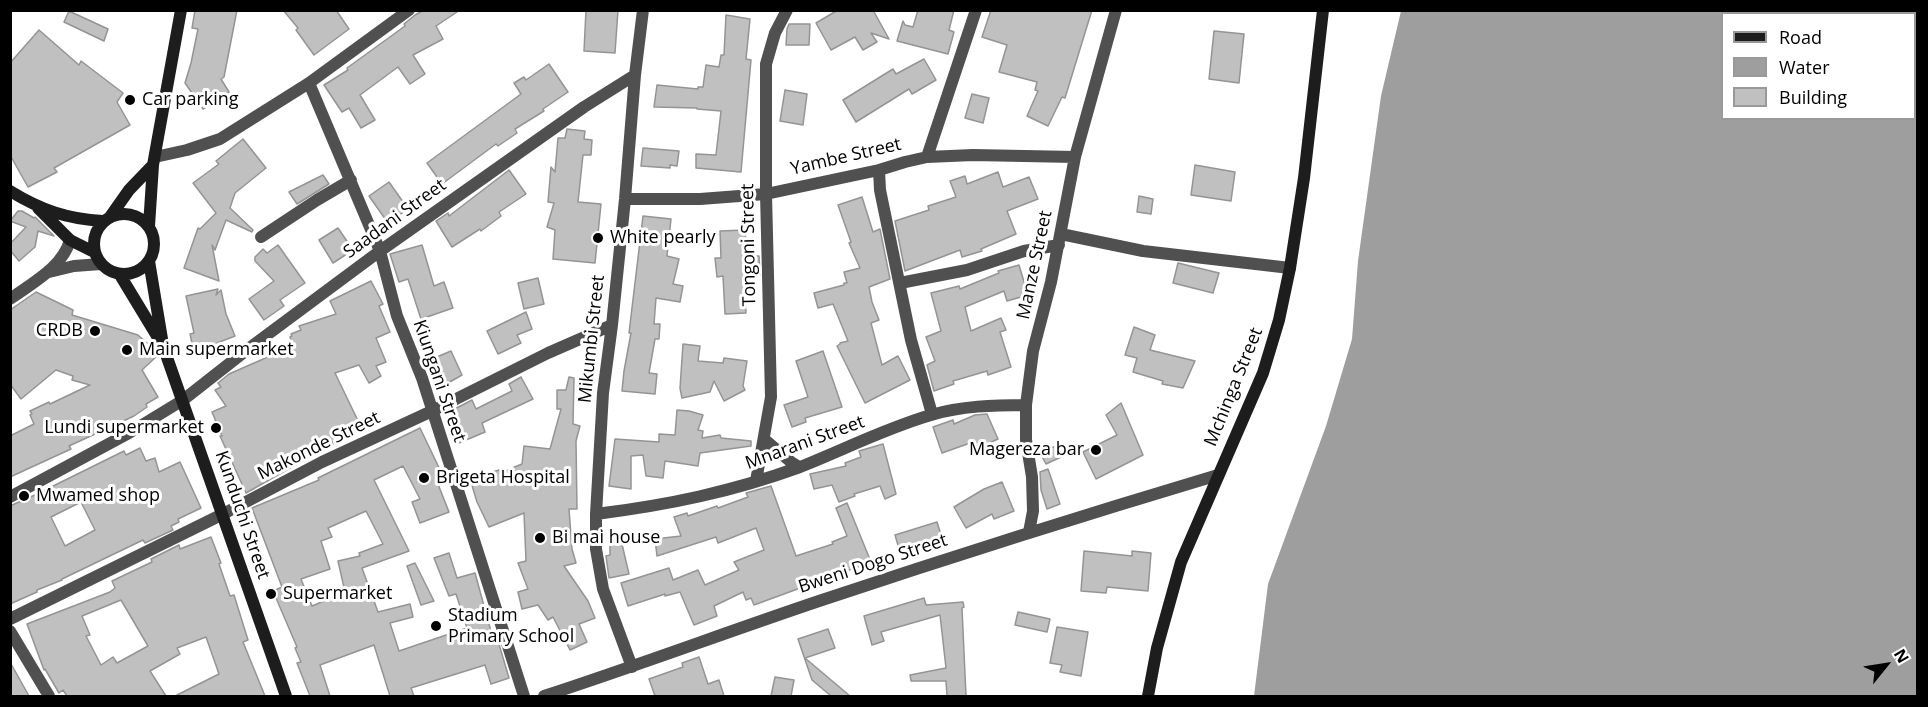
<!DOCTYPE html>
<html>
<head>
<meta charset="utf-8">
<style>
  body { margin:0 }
  #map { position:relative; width:1928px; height:707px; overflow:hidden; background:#fff; font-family:"Open Sans",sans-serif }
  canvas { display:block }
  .frame { position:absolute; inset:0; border:12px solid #000; pointer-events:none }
  .legend { position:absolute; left:1721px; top:12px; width:195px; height:108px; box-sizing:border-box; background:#fff; border:2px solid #999; margin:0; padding:8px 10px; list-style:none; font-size:18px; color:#000 }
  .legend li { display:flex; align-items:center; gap:12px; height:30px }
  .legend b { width:30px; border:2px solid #999 }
  .north { position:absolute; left:1856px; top:635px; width:60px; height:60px; -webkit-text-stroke:4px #fff; paint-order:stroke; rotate:60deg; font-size:16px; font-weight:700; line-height:24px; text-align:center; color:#000 }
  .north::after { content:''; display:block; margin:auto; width:21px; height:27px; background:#000; clip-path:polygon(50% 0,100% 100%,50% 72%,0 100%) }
</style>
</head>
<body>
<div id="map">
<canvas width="1928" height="707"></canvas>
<div class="frame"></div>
<ul class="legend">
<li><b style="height:8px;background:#1d1d1d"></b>Road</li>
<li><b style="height:16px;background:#9e9e9e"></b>Water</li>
<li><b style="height:16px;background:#c0c0c0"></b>Building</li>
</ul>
<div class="north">N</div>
</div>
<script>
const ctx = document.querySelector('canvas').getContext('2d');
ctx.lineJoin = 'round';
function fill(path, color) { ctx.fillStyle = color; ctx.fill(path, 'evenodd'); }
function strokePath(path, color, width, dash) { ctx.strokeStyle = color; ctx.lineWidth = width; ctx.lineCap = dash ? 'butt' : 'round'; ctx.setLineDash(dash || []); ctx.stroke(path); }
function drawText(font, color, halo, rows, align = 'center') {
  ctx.font = font + ' "Open Sans",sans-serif'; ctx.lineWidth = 6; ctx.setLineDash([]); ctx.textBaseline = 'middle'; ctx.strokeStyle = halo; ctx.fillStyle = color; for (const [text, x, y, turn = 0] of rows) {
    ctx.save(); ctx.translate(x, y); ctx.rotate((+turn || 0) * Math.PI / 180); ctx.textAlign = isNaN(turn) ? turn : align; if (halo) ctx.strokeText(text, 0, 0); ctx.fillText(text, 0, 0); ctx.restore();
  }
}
fill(new Path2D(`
  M1401 11H1917V696H1254L1268 584 1326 426 1352 339 1358 261 1381 96ZM1722 14H1914V118H1722Z`), '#9e9e9e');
const building = new Path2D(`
  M195 10H237L224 77 221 79 229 92 203 109 185 83 191 63 198 29 192 28Z
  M283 10H336L349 29 314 55 296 30 298 28Z
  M424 10H460L436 26 443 39 413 55 425 74 410 84 398 67 360 95 375 120 361 128 349 108 342 112 324 85 348 70 347 68 405 26 404 24 415 15Z
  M586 10H618L615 53 584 51Z
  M838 10H873L889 39 871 33 877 42 863 50 855 37 831 50 816 23Z
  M918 10H954L949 30 954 32 948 54 897 41 903 21 905 25 913 27Z
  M991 10H1092L1065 98 1062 97 1048 126 1027 116 1038 91 1035 90 1037 82 999 72 1007 45 982 37Z
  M69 11 108 29 104 41 64 22Z
  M726 15 750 19 746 59 751 60 741 172 696 168V154L716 155 721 111 697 109V108L654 107 657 85 698 89V87H703L706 65 719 67 721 55H724Z
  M789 24H810L809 45H786L787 29Z
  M39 30 79 65 81 61 123 93 117 102 130 125 54 168 57 172 28 187 10 155V63Z
  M1214 31 1244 34 1239 83 1209 79Z
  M924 59 936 80 912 94 909 89 856 122 843 100 893 69 896 74Z
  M549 64 568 92 543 109 544 111 515 129 517 133 498 146 496 144 442 184 427 163 521 94 514 83 524 77 526 80Z
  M785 90 807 94 803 125 780 121Z
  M972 94 989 98 983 123 965 118Z
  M567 129 585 131 584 139 592 140 591 155H583L578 202 601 204 595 263 553 259 555 230 547 227 554 203 548 202 551 167 555 172 558 138H565Z
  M243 139 266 168 235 193 230 208 253 230 252 232 226 220 215 250 212 245 219 281 184 268 198 228 200 229 216 213 193 183 219 164 216 161Z
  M643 148 679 151 677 166 670 165V168L641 166Z
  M1195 165 1235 172 1231 201 1191 195Z
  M509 170 526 194 499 212 501 216 481 231 480 229 452 247 436 221 448 213 449 216Z
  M998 172 1003 187 1029 177 1038 199 1007 211 1016 234 981 249 982 251 962 257 960 250 905 271 895 221 929 210 928 206 956 197 950 181 965 176 967 184Z
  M323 175 329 184 297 204 289 192Z
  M389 182 408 209 388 223 369 196Z
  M1139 196 1153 199 1151 214 1137 212Z
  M862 197 873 232 880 229 890 279 869 287 872 302 879 320 871 323 882 365 898 356 910 380 865 403 837 346 840 344V343L848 341 833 304 818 308 814 293 844 285V283H847L844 272 860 268 849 243 851 242 838 205Z
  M18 211H22L34 218 35 217 54 236 38 231 35 247 19 261 10 250V244L26 227 10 221Z
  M643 216 671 219 667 256 679 259 673 284 683 286 680 302 656 298 654 324H660L659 339H655L649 373 657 374 655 394 622 391 624 371 631 333H629Z
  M338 228 353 250 333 263 319 240Z
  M745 230 747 256H759L760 275 744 276 746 313 725 314 723 276 717 277 715 258H721L720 231Z
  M278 245 305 283 280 300 284 306 264 320 249 299 274 281 255 261V257L263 249 267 253Z
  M422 245 434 286 444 282 453 308 421 319 408 279 399 282 390 254Z
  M1178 263 1219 273 1213 293 1173 283Z
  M1019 265 1028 295 1007 301 1004 291 965 307 971 331 1001 318 1006 330 1000 332 1011 367 988 375 987 371 953 381 954 384 934 391 927 365 935 361 926 337 941 331 931 293 959 286 960 289 999 273 998 271Z
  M538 278 544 304 524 309 518 283Z
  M371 281 383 304 379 306 390 332 376 338 386 362 376 366 381 376 369 383 359 365 335 373 362 429 332 442 333 444 298 460 299 463 246 493 220 436H222L212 412 226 406 215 390 221 387 218 383 229 374 293 346 290 337 292 336 291 334 301 330 299 326 336 314 330 301Z
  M218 289 216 295 221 290 226 314 235 336 217 343 219 355 205 358 203 350 194 352 190 334 194 333 186 296Z
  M36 292 73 310 72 315 138 335 147 343 157 356 142 370 158 397 146 404 147 407 134 416 69 446 71 449 10 477V436L34 424 30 415 32 414 30 411 49 402 50 404 90 385 72 380 73 376 56 370 21 399 10 384V310Z
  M526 312 532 329 517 335 521 343 498 354 487 331Z
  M1134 327 1155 335 1150 350 1195 361 1183 388 1162 384 1163 381 1133 372 1137 358 1125 355Z
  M683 344 700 346 698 361 723 363 724 358 747 361 743 386 745 390 724 401 714 381 710 392 682 398 680 388Z
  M451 351 462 375 441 387 427 361Z
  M823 351 842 407 805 418 806 422 792 427 784 405 808 397 796 361Z
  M521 377 533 399 482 423 485 432 459 443 447 413 472 400 476 409 512 391 509 384Z
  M569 377 574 378 573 424 580 426 576 441 577 509H569L572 549 576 563 564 566 588 601 595 618 579 624 587 642 570 650 553 617 548 620 538 605 522 609 518 592 528 589 518 563 526 561 524 513 489 527 477 502 470 479 499 470 500 473 522 464 524 446 550 449 561 409H557V390H566Z
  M1121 403 1143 455 1096 479 1083 452 1117 435 1106 415Z
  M677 410 689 411 703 415 698 430 703 431 702 438 720 435 721 438 751 441V446L700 453 698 466 665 461 663 478 646 476 643 455 631 456V489L609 486 615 439 659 442V434L675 435Z
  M987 414 998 439 976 449 973 442 942 453 933 427 953 420 954 424 975 415Z
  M420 428 443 476 436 479 449 512 420 523 412 502 420 499 403 466 374 480 409 551 362 568 378 612 410 604 413 617 390 623 399 651 467 628 456 594 449 596 434 558 449 553 457 578 475 573 492 635 496 634 509 678 491 684 485 665 411 688 414 696H390L374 645 320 665 330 696H310L297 663 301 662 295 648 297 647 273 591 282 587 252 508 319 480 318 478ZM366 511 383 544 359 553 360 556 338 561 345 592 312 606 301 579 330 569 321 541 332 537 328 528Z
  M883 444 896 494 885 499 880 486 854 494 855 496 839 502 832 485 814 489 810 474 846 466 845 463 861 457 859 451Z
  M1056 446 1061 457 1046 464 1040 453Z
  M140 448 146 461 155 458 159 472 180 462 201 508 178 519 179 522 171 526 173 530 145 543 143 540 62 579V580L37 590V592L10 604V506L35 495 124 451 126 455ZM81 502 95 530 65 546 51 517Z
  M1048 469 1060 504 1047 509 1041 490 1040 472Z
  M1002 482 1014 511 994 519 992 514 966 528 954 507 984 489Z
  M771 486 796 556 833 544 832 542 847 536 836 508 847 503 871 562 754 605 751 598 746 600 743 592 714 606 717 616 694 625 680 592 665 596V594L628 606 621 583 669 568 673 580 698 570 705 585 739 570 734 562 764 550 756 528 718 543 716 537 657 556 655 539 681 536 674 517 687 513 688 516 717 506 718 508 748 497 746 493Z
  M937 522 942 538 900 552 895 535Z
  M211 537 221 563 219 564 230 596 234 595 248 640 243 642 265 696H175L219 674 206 637 177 648 180 654 150 671 166 696H67L63 690 59 693 45 669 44 670 27 624 110 592 115 588 112 581 152 562 151 559 179 545 180 549ZM121 600 148 646 117 663 113 657 101 665 86 636 90 635 82 616Z
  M610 540H621L629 574 609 578 606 556 610 555Z
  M1084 551 1132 556V551L1151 553 1148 591 1107 587 1106 593 1081 591Z
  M415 563 434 601 421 605 407 566Z
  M924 598 926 605 963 602 964 607 962 608 966 696H947L946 681H911L910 675 946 668 940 615 881 632 884 641 872 645 864 616Z
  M1018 612 1050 619 1047 632 1015 625Z
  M1057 627 1088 632 1081 676 1060 672 1062 665 1050 663Z
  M828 629 835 648 805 658 850 696H831L812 680 798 639Z
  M699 657 708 684 719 680 724 696H655L649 679 683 667 682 663Z
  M10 662 29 696H10Z
  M775 677 794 680 791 696H771Z`);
fill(building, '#c0c0c0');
strokePath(building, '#949494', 1.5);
strokePath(new Path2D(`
  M309 83 380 251 397 316 422 378 524 696
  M155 157 187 150 220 139 309 83 409 10
  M927 157 976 10
  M879 170 880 190 911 340 932 414
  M625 199H700L766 194 879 170 905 162 927 157 973 155 1075 157
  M1061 234 1143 251 1290 268
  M261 237 317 200 351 180
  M49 272 74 266 101 264
  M900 283 967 270 1024 251 1059 245
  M10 299C32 283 63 267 70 240
  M764 439 791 462 799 467
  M756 481 771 397 766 194V64L775 33 787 10
  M10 497 129 433 183 400 248 349 380 251 584 107 635 75
  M596 514C668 505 731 492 800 467 843 450 886 428 931 415 961 406 994 405 1026 405
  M1029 532 1033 511 1032 477 1026 440V405L1033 351 1051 282 1075 157 1116 10
  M10 619 223 514 322 462 432 411 548 353 612 325
  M10 631 49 696
  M632 667 603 589 596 549V514L603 393 612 325 625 199 635 75 643 10
  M544 696C636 666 727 632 819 601 951 557 1084 515 1218 475`), '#505050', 12);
strokePath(new Path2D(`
  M10 191C41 210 67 219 103 221
  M38 208 70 240 94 252
  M94 244a30 30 0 1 1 60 0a30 30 0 1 1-60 0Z
  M110 217 129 190 153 165
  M149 226 153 165 181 10
  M149 261 162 339
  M120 275 163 346 286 696
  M1148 696 1157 648 1181 562 1263 373 1279 320 1290 268 1304 178 1323 10`), '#1d1d1d', 12);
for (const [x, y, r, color] of [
  [130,100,6,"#000"],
  [598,238,6,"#000"],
  [95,331,6,"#000"],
  [127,350,6,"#000"],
  [216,428,6,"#000"],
  [1096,450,6,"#000"],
  [424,478,6,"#000"],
  [24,496,6,"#000"],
  [540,538,6,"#000"],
  [271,594,6,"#000"],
  [436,626,6,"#000"]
]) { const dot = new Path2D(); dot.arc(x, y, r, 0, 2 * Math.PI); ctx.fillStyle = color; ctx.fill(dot); strokePath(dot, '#fff', 2); }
drawText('18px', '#000', '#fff', [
  ["Car parking",142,100],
  ["White pearly",610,238],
  ["CRDB",83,331,"right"],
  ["Main supermarket",139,350],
  ["Lundi supermarket",204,428,"right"],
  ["Magereza bar",1084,450,"right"],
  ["Brigeta Hospital",436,478],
  ["Mwamed shop",36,496],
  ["Bi mai house",552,538],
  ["Supermarket",283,594],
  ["Stadium",448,616],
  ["Primary School",448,637]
], 'left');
drawText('18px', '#000', '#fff', [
  ["Yambe Street",846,157,-13],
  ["Saadani Street",395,219,-36],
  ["Tongoni Street",749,245,-91],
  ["Manze Street",1035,265,-78],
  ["Mikumbi Street",592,339,-84],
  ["Kiungani Street",439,381,71],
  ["Mchinga Street",1234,387,-68],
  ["Mnarani Street",805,443,-20],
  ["Makonde Street",319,446,-26],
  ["Kunduchi Street",242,515,71],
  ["Bweni Dogo Street",873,564,-18]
]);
</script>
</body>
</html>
